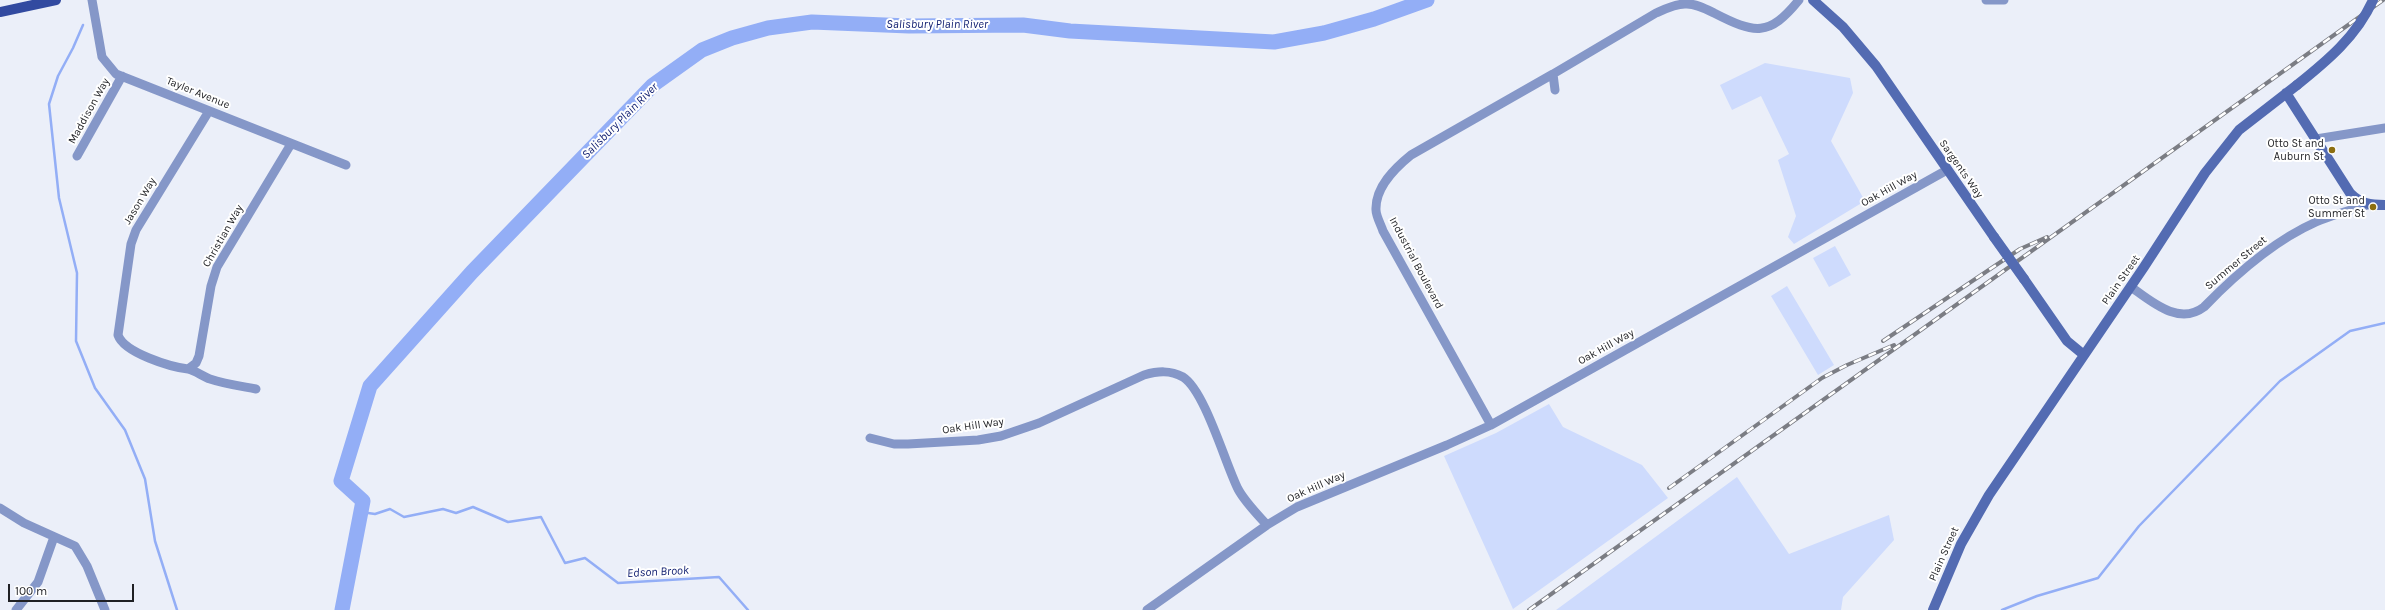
<!DOCTYPE html>
<html>
<head>
<meta charset="utf-8">
<style>
  body { margin:0 }
  #map { position:relative; width:2385px; height:610px; overflow:hidden; background:#ebeff9; font-family:Karla,sans-serif }
  canvas { display:block }
  .scale { position:absolute; left:8px; top:584px; width:126px; height:18px; box-sizing:border-box; border:2px solid #1f2024; border-top:0; padding-left:5px; font-size:12px; line-height:14px; white-space:nowrap; color:#1f2024; -webkit-text-stroke:3px #fff; paint-order:stroke }
</style>
</head>
<body>
<div id="map">
<canvas width="2385" height="610"></canvas>
<div class="scale">100 m</div>
</div>
<script>
const ctx = document.querySelector('canvas').getContext('2d');
ctx.lineJoin = 'round';
function fill(path, color) { ctx.fillStyle = color; ctx.fill(path, 'evenodd'); }
function strokePath(path, color, width, dash) { ctx.strokeStyle = color; ctx.lineWidth = width; ctx.lineCap = dash ? 'butt' : 'round'; ctx.setLineDash(dash || []); ctx.stroke(path); }
function drawText(font, color, halo, rows, align = 'center') {
  ctx.font = font + ' Karla,sans-serif'; ctx.lineWidth = 4; ctx.setLineDash([]); ctx.textBaseline = 'middle'; ctx.strokeStyle = halo; ctx.fillStyle = color; for (const [text, x, y, turn = 0] of rows) {
    ctx.save(); ctx.translate(x, y); ctx.rotate((+turn || 0) * Math.PI / 180); ctx.textAlign = isNaN(turn) ? turn : align; if (halo) ctx.strokeText(text, 0, 0); ctx.fillText(text, 0, 0); ctx.restore();
  }
}
fill(new Path2D(`
  M1765 63 1850 78 1853 93 1831 141 1865 201 1794 244 1788 237 1796 216 1778 160 1789 154 1761 96 1732 110 1720 85Z
  M1835 246 1851 275 1829 287 1813 258Z
  M1787 286 1834 365 1818 375 1771 296Z
  M1549 404 1563 427 1642 465 1668 498 1513 609 1444 456 1496 433Z
  M1737 477 1789 554 1889 515 1894 540 1843 597 1841 610H1556Z`), '#cedbfd');
strokePath(new Path2D(`
  M83 25 73 48 58 76 49 104 59 198 77 273 76 341 95 388 125 430 145 479 155 541 177 610
  M361 512 375 514 390 509 404 517 443 509 456 513 473 507 508 522 541 517 565 563 585 558 618 583 719 577 748 610
  M2002 610 2037 596 2098 578 2139 526 2280 381 2350 331 2385 323`), '#93aef6', 2.5);
strokePath(new Path2D(`
  M342 610 363 501 341 481 370 386 472 272 653 85 702 50 732 38 768 28 812 22 909 26 1023 25 1070 31 1274 42 1324 33 1374 19 1427 0`), '#93aef6', 15);
strokePath(new Path2D(`
  M92 0 102 57 116 74 346 165
  M1986 0H2004
  M1555 90 1553 74 1656 13C1665 9 1675 4 1685 4 1695 3 1706 9 1714 13 1755 34 1769 37 1799 0
  M209 111 136 230 131 244 118 335C124 353 171 367 188 369 195 370 203 377 210 379 225 384 240 386 256 389
  M2316 139 2385 128
  M77 156 122 76
  M2131 287C2152 302 2179 326 2204 307 2236 274 2273 241 2316 222 2332 215 2350 210 2368 205
  M188 369 196 363 199 356 211 286 217 267 291 144
  M1491 425 1383 231C1381 225 1376 216 1376 210 1375 187 1395 168 1411 155L1553 74
  M870 438 894 444H908L978 440 1001 436 1039 423 1144 375C1158 371 1170 370 1183 377 1205 391 1225 463 1238 489 1245 502 1257 514 1267 525
  M0 508 24 523 75 546 87 566 105 610
  M16 610 38 582 54 537
  M1147 610 1267 525 1297 507 1447 445 1491 425 1947 170`), '#8597c8', 9);
strokePath(new Path2D(`
  M1813 0 1843 27 1876 66 1994 237
  M2286 93 2350 193C2361 204 2370 205 2385 205
  M2024 279 2067 341 2084 355
  M1933 610 1961 544 1989 495 2144 267 2205 173 2239 130 2297 85`), '#536bb2', 10);
strokePath(new Path2D(`
  M0 12 56 0`), '#324aa0', 10);
const rail = new Path2D(`
  M1883 341 2020 249 2047 237
  M1669 488 1822 378 1847 365 1894 345
  M1529 610 2383 0`);
strokePath(rail, '#7b7d84', 4);
strokePath(rail, '#fff', 2.5, [8]);
strokePath(new Path2D(`
  M2297 85C2327 61 2357 36 2373 0
  M1994 237 2024 279`), '#536bb2', 10);
for (const [x, y, r, color] of [
  [2332,150,4,"#8c6e10"],
  [2373,207,4,"#8c6e10"]
]) { const dot = new Path2D(); dot.arc(x, y, r, 0, 2 * Math.PI); ctx.fillStyle = color; ctx.fill(dot); strokePath(dot, '#fff', 1.5); }
drawText('11px', '#1f2024', '#fff', [
  ["Tayler Avenue",198,93,22],
  ["Maddison Way",89,111,-61],
  ["Sargents Way",1961,169,55],
  ["Oak Hill Way",1889,189,-29],
  ["Jason Way",140,201,-59],
  ["Christian Way",223,236,-60],
  ["Industrial Boulevard",1416,263,62],
  ["Summer Street",2236,263,-40],
  ["Plain Street",2121,280,-55],
  ["Oak Hill Way",1606,347,-29],
  ["Oak Hill Way",973,426,-8],
  ["Oak Hill Way",1316,487,-24],
  ["Plain Street",1944,554,-66]
]);
drawText('11px', '#1f2024', '#fff', [
  ["Otto St and",2324,144],
  ["Auburn St",2324,157],
  ["Otto St and",2365,201],
  ["Summer St",2365,214]
], 'right');
drawText('italic 12px', '#132172', '#fff', [
  ["Salisbury Plain River",937,25],
  ["Salisbury Plain River",620,121,-45],
  ["Edson Brook",658,572,-3]
]);
</script>
</body>
</html>
